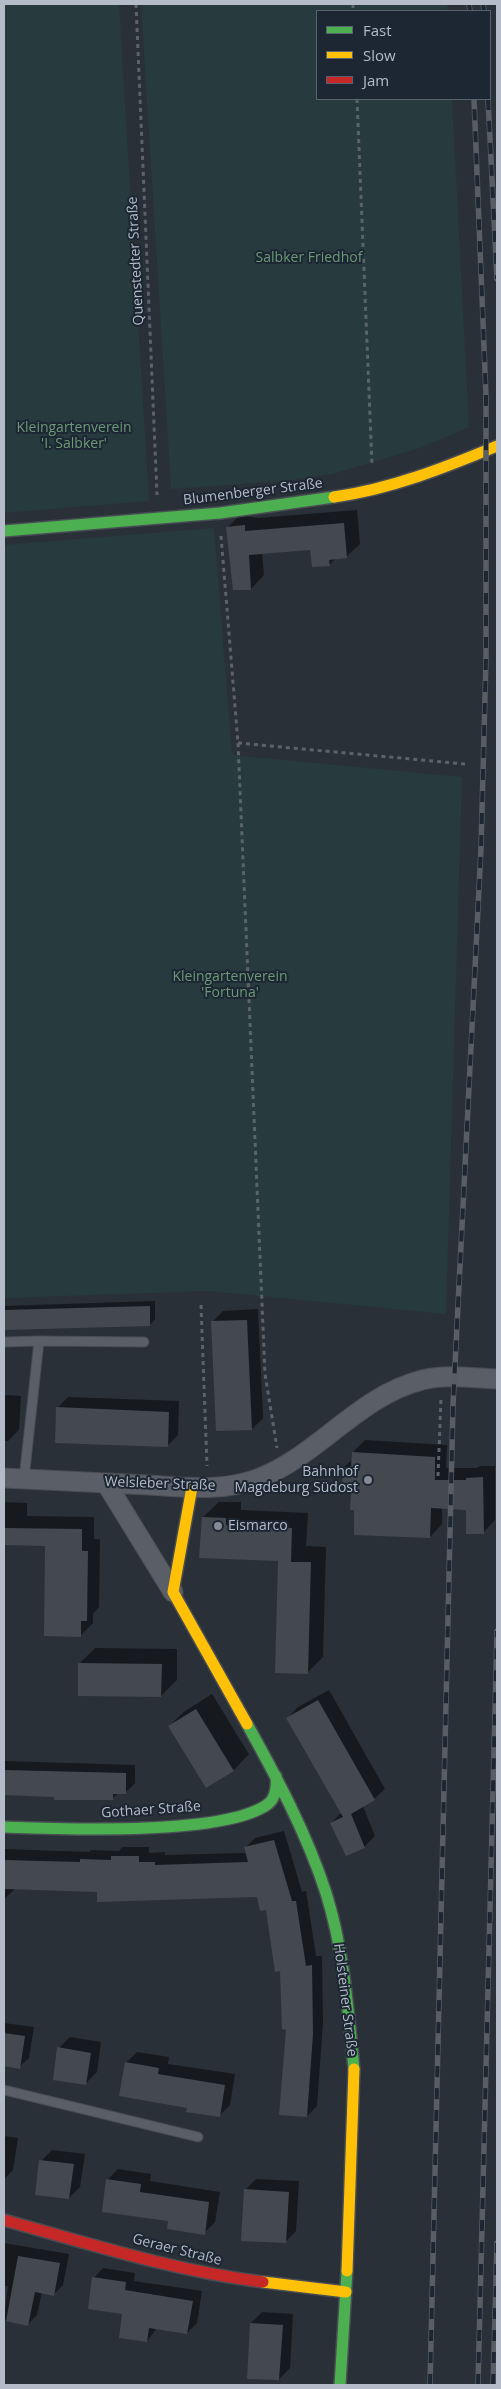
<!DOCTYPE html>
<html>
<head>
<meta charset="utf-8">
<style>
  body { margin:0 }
  #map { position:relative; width:501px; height:2389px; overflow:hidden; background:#2a3038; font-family:"Open Sans",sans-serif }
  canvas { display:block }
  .frame { position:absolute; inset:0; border:5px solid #b4bcc9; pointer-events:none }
  .legend { position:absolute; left:316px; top:10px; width:175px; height:90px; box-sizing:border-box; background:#1d2633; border:1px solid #59626f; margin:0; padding:6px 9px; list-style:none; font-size:15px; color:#b4bcc9 }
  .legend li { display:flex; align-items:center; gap:10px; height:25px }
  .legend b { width:25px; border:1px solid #59626f }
</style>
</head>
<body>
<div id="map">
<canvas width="501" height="2389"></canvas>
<div class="frame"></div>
<ul class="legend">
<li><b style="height:6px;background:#4caf50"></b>Fast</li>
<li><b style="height:6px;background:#ffc107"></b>Slow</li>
<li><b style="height:6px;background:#c62828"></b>Jam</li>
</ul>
</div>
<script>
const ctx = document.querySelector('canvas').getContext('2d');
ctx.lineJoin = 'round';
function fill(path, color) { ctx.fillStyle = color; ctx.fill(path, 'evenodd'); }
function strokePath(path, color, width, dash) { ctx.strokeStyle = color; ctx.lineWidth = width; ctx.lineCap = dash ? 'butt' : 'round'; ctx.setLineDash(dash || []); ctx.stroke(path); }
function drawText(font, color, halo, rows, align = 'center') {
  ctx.font = font + ' "Open Sans",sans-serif'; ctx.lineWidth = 4; ctx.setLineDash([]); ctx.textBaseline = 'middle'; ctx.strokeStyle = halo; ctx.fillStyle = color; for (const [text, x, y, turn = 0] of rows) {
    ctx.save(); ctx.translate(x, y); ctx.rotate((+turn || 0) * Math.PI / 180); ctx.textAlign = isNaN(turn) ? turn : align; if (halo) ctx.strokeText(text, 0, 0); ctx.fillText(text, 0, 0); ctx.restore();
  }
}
fill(new Path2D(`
  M4 4H119L149 501 4 513Z
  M141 4H447L448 11H317V99H452L469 427 420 448 332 474 285 481 171 489Z
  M214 528 232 755 462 777 446 1314 209 1291 4 1298V545Z`), '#273a3e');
fill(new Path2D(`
  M357 510 360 544 346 557 336 558 329 565 312 548 262 552 264 575 251 589 227 528 240 515 258 518Z
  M155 1301V1319L150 1325 4 1329V1306Z
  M258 1309 263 1418 252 1429 212 1322 223 1311Z
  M4 1395 21 1396 19 1430 8 1441H4Z
  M68 1397 179 1401 178 1435 167 1446 57 1408Z
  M365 1440 447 1445 446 1468H477L480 1466H495V1520L483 1533 467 1508H442V1524L430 1537 356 1509 344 1467 353 1459V1452Z
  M4 1502 27 1503V1516L94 1517V1539H100L99 1607 93 1614V1623L80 1636 47 1545 4 1544Z
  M219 1502H241V1510L308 1513 306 1546 326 1547 323 1657 307 1673 279 1560 203 1517Z
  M95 1648 177 1649V1680L161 1696 79 1664Z
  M329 1690 385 1789 374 1799 363 1806 375 1836 364 1847 331 1823 342 1812 288 1718 298 1707Z
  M212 1694 249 1754 234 1770 207 1786 169 1726 185 1711Z
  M4 1761 135 1765V1783L126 1792H119L112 1799 4 1793Z
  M284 1831 302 1892 306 1891 316 1956H322L323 2023 317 2106 307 2116 287 2028 281 1969 267 1909 258 1896 15 1889 4 1899V1849L89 1852 91 1850 119 1851 122 1847H149V1853L165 1852V1855L246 1853 245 1848 255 1838Z
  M4 2023 34 2027 29 2058 19 2067 4 2065Z
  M70 2037 101 2042 97 2072 86 2083 59 2048Z
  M137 2052 169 2057 168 2064 235 2074 230 2105 219 2116 188 2107 126 2063Z
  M4 2136 18 2138 13 2170 4 2179Z
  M52 2150 85 2154 80 2187 69 2198 41 2161Z
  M118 2169 151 2174 150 2181 220 2192 215 2222 204 2233 107 2180Z
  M256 2179 299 2181 296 2231 285 2242 245 2190Z
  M4 2243 69 2254 63 2285 54 2294 42 2292 37 2315 27 2325 4 2320 8 2286H4Z
  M103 2268 135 2273 134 2281 202 2291 197 2323 187 2333 157 2328 147 2341 94 2278Z
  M262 2312 293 2314 290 2368 279 2379 251 2323Z`), '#0007');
fill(new Path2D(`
  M344 523 347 558 329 560 330 566 312 567 310 550 249 555 251 590H233L226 527 245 525V531Z
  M150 1306V1326L4 1330V1310Z
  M247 1320 252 1430 216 1431 211 1321Z
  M56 1407 169 1412 168 1447 55 1443Z
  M352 1452 435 1457V1480H466V1478L483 1477 484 1534H466V1510L431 1508 430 1538 354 1535V1510H350L351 1493H342L343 1467H351Z
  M202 1517 226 1518V1525L292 1528 291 1562H311L308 1674 275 1673 278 1561 199 1558Z
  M4 1528 82 1529V1551H88L87 1621H81V1637L44 1636 45 1546 4 1545Z
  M78 1663 162 1664 161 1697 78 1696Z
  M318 1700 375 1800 351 1814 365 1848 346 1856 330 1823 343 1817 286 1718Z
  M196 1709 234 1771 206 1788 168 1726Z
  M4 1770 126 1773V1794H113V1800H54V1797L4 1795Z
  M274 1840 292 1901H296L306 1966 312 1965 313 2034 307 2117 279 2115 286 2030 282 2029 280 1971 275 1972 266 1910 260 1911 257 1897 97 1902V1892L4 1889V1860L80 1862V1859L111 1860V1856H139V1862H155V1865L248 1862 244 1847Z
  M4 2033 25 2036 20 2069 4 2066Z
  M57 2047 91 2053 86 2085 53 2080Z
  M125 2062 159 2068 158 2074 225 2085 220 2117 186 2112 187 2108 119 2096Z
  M39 2160 74 2164 69 2199 35 2195Z
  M106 2179 141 2184 140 2192 209 2202 205 2235 167 2229 168 2221 102 2212Z
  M244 2189 289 2192 286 2243 241 2241Z
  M18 2256 60 2263 54 2296 35 2292 28 2326 6 2321Z
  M92 2277 126 2282 125 2290 193 2301 187 2334 149 2328 147 2342 119 2338 122 2314 88 2309Z
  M250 2323 283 2325 279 2380 247 2379Z`), '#444950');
const lane = new Path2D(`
  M4 1342 39 1341
  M24 1479 39 1341 144 1342
  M4 2090 198 2137`);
const street = new Path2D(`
  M4 1478C52 1480 100 1483 148 1485 183 1487 222 1492 257 1479 317 1457 358 1396 422 1380 446 1374 472 1378 497 1379
  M106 1483 173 1592`);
const fast = new Path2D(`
  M4 531 220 513 334 497
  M247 1724C277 1778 307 1834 326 1893 344 1950 348 2010 354 2069
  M4 1827C60 1829 225 1836 268 1804 276 1798 277 1785 276 1776
  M340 2385 347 2271`);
const slow = new Path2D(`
  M334 497C391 489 444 468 497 446
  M192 1487 173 1592 247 1724
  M347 2271 354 2069
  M263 2282 346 2292`);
const jam = new Path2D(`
  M4 2220C90 2244 175 2271 263 2282`);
strokePath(lane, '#484c53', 11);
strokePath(street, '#484c53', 21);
strokePath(fast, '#484c53', 14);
strokePath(slow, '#484c53', 14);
strokePath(jam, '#484c53', 14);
strokePath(new Path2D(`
  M136 4 157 495
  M353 4V11
  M357 99 372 465
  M221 536 238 743 265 1374 277 1448
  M238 743 465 764
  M201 1305 207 1466
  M438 1476 441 1398`), '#5d636a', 3, [4, 4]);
strokePath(lane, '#5a5e66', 9);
strokePath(street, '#5a5e66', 19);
strokePath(fast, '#4caf50', 11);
strokePath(slow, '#ffc107', 11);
strokePath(jam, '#c62828', 11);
const rail = new Path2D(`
  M469 4 470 11
  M483 4 484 11
  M488 99 497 279
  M430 2385 453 1405 481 849 486 659V396L474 99
  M478 2385 497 1631
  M493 2385 497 2243`);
strokePath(rail, '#595d64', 5.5);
strokePath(rail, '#1d2633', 4, [11]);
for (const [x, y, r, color] of [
  [368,1480,5,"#848b96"],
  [218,1526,5,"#848b96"]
]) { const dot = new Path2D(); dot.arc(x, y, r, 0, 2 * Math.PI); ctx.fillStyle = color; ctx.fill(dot); strokePath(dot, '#1d2633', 2); }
drawText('14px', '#6b9a76', '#1d2633', [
  ["Salbker Friedhof",309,258],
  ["Kleingartenverein",74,428],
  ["'I. Salbker'",74,444],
  ["Kleingartenverein",230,977],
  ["'Fortuna'",230,993]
]);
drawText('14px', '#b4bcc9', '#1d2633', [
  ["Quenstedter Straße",136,261,-93],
  ["Blumenberger Straße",253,492,-7],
  ["Welsleber Straße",160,1484,2],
  ["Gothaer Straße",151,1810,-4],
  ["Holsteiner Straße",345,2000,83],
  ["Geraer Straße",177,2250,14]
]);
drawText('14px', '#b4bcc9', '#1d2633', [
  ["Bahnhof",358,1472],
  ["Magdeburg Südost",358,1488],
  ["Eismarco",228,1526,"left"]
], 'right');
</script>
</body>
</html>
